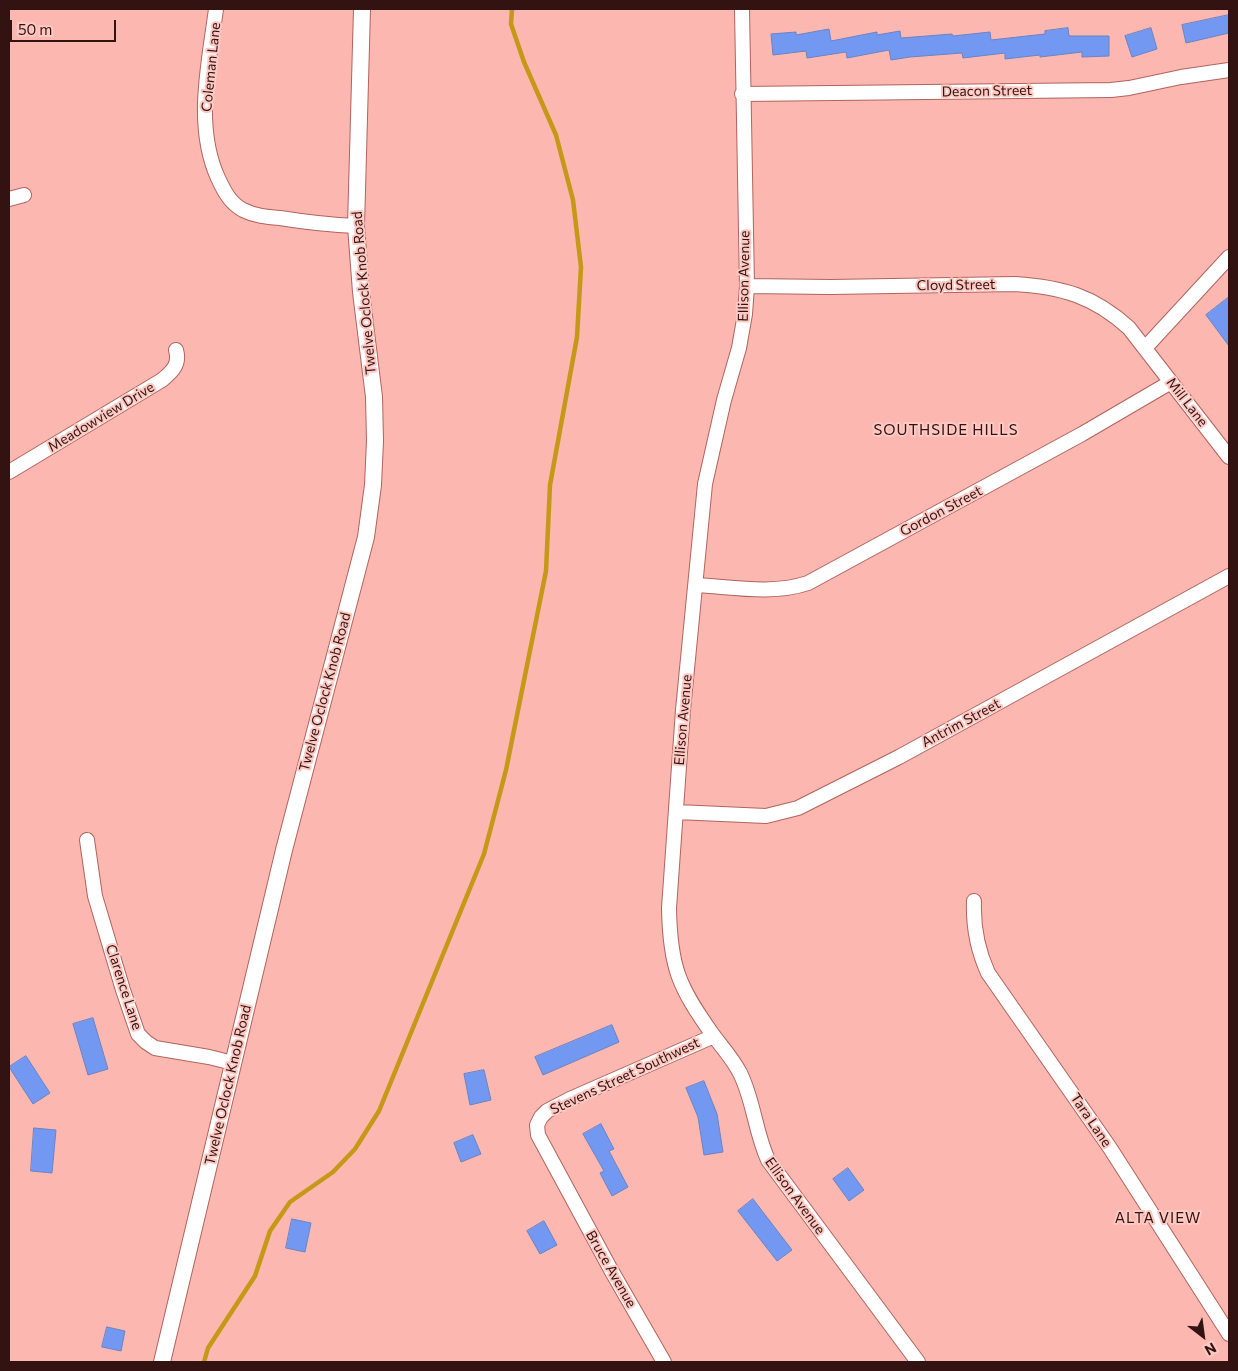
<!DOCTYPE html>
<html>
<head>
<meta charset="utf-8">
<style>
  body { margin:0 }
  #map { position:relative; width:1238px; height:1371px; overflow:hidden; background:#fbb7b0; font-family:Commissioner,sans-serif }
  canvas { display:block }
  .frame { position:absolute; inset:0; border:10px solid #321311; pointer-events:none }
  .north { position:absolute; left:1178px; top:1311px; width:50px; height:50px; -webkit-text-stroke:4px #fec9c3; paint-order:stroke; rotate:150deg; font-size:14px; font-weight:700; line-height:20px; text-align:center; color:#321311 }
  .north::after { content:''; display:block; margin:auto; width:18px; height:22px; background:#321311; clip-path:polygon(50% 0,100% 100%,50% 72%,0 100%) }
  .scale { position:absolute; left:10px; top:20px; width:106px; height:22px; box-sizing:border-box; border:2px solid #321311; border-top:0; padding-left:6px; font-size:15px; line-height:18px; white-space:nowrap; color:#321311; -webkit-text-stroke:4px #fec9c3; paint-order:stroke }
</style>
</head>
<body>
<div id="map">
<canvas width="1238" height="1371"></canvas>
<div class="frame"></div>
<div class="north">N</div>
<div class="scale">50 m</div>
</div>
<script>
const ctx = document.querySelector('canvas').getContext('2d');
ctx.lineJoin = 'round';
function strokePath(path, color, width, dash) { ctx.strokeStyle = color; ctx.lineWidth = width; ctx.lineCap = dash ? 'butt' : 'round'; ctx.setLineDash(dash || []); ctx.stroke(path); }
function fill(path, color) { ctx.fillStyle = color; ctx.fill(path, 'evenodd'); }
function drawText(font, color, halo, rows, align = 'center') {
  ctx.font = font + ' Commissioner,sans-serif'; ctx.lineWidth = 4; ctx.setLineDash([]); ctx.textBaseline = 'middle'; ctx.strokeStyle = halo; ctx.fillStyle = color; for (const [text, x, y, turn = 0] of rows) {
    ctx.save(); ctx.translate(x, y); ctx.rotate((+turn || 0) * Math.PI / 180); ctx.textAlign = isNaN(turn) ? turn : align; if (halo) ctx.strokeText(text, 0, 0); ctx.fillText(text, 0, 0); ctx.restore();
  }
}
strokePath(new Path2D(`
  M204 1362 208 1348 255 1276 270 1231 290 1202 333 1172 355 1149 379 1111 484 854 506 770 546 571 550 485 577 337 581 267 573 200 556 135 524 62 511 24 512 9`), '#c69818', 4.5);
const building = new Path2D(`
  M1229 15V33L1186 43 1182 25Z
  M1068 28 1069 36H1109V56L1082 57V52L1040 57V55L1005 59V53L963 58 962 53 910 57 891 60 889 50 847 58 846 52 807 58 806 51 773 55 771 34 796 32V35L829 29 831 41 877 32V35L900 31 901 38 952 34 953 36 990 32 991 40 1045 34V31Z
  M1151 28 1157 49 1132 57 1125 36Z
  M1229 297V346L1206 315Z
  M93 1018 108 1069 88 1075 73 1024Z
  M612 1025 619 1042 543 1075 535 1057Z
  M26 1056 50 1093 33 1104 9 1067Z
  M484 1070 491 1100 470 1105 464 1074Z
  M704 1081 717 1114 723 1152 704 1155 698 1117 686 1088Z
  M601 1124 614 1149 609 1151 628 1187 612 1196 600 1173 604 1171 583 1134Z
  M34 1128 56 1130 52 1173 31 1171Z
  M473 1135 481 1154 461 1162 454 1143Z
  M848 1168 864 1190 849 1201 833 1179Z
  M753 1199 792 1250 777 1261 738 1211Z
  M292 1219 311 1223 305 1252 286 1248Z
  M544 1221 557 1245 540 1254 527 1231Z
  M107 1327 125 1331 121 1351 102 1347Z`);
fill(building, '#7398f2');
strokePath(building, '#6a84c3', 1);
const minor = new Path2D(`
  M216 9C209 63 194 125 218 178 224 191 230 203 243 210 255 216 267 217 280 218 305 222 330 225 356 226
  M742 9 747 286 745 314 739 348 724 400 705 484 683 710 669 908C670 968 679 987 713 1035 722 1047 733 1059 740 1073 754 1101 755 1132 768 1160L918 1362
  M742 94 1111 90 1129 88 1181 77 1229 70
  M9 199 24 195
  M747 286 831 287 1015 284C1062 287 1094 296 1129 328L1229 457
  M1145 348 1229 257
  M9 472 162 380C173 371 180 364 176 350
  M696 585C733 587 772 595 808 583L1082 434 1171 382
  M677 812 766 816 798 808 899 757 1229 576
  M87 840 95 896 123 990 138 1034 146 1042 155 1048 209 1057 233 1063
  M974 901C973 927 977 949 988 973L1110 1148 1229 1334
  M664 1362 611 1270 538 1135 537 1125 541 1117 547 1111 570 1099 714 1036`);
const tertiary = new Path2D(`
  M162 1362 284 850 366 537 373 485 375 441 374 397 361 292 356 226 362 9`);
strokePath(minor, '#b1645d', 16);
strokePath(tertiary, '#b1645d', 18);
strokePath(minor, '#fff', 14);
strokePath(tertiary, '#fff', 16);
drawText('14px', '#321311', '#fec9c3', [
  ["Coleman Lane",211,67,-84],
  ["Deacon Street",987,91,-1],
  ["Ellison Avenue",744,276,-89],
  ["Cloyd Street",956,285,-1],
  ["Twelve Oclock Knob Road",364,293,-95],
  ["Mill Lane",1187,402,52],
  ["Meadowview Drive",101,417,-31],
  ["Gordon Street",941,511,-28],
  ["Twelve Oclock Knob Road",325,692,-75],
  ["Ellison Avenue",683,720,-85],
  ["Antrim Street",961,723,-28],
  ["Clarence Lane",124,987,72],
  ["Stevens Street Southwest",625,1076,-25],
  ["Twelve Oclock Knob Road",228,1085,-77],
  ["Tara Lane",1091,1120,56],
  ["Ellison Avenue",795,1196,54],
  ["Bruce Avenue",611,1269,60]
]);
ctx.letterSpacing = '1px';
drawText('15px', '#321311', '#fec9c3', [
  ["SOUTHSIDE HILLS",946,430],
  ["ALTA VIEW",1158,1218]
]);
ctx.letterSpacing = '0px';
</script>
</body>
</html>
